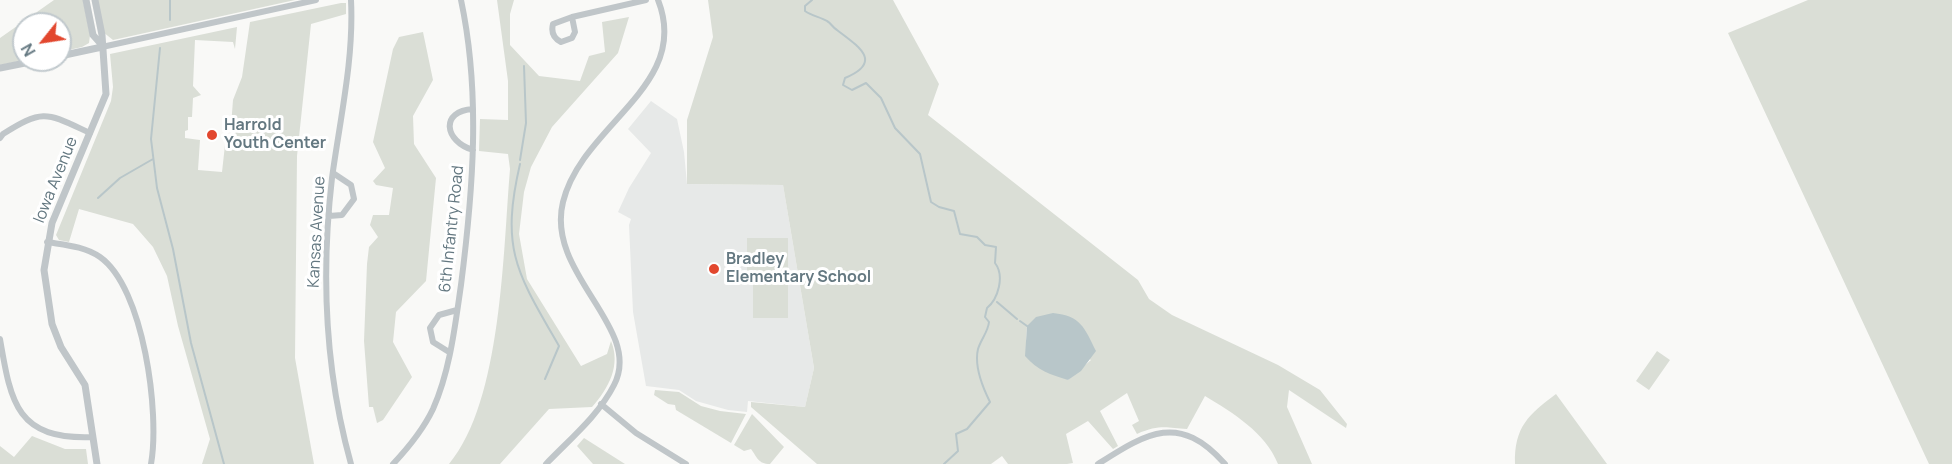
<!DOCTYPE html>
<html>
<head>
<meta charset="utf-8">
<style>
  body { margin:0 }
  #map { position:relative; width:1952px; height:464px; overflow:hidden; background:#f9f9f7; font-family:Manrope,sans-serif }
  canvas { display:block }
  .north { position:absolute; left:12px; top:12px; width:60px; height:60px; box-sizing:border-box; background:#fff; border:2px solid #c1c9cd; border-radius:50%; rotate:240deg; font-size:16px; font-weight:700; line-height:24px; text-align:center; color:#647881 }
  .north::after { content:''; display:block; margin:auto; width:21px; height:27px; background:#e2472e; clip-path:polygon(50% 0,100% 100%,50% 72%,0 100%) }
</style>
</head>
<body>
<div id="map">
<canvas width="1952" height="464"></canvas>
<div class="north">N</div>
</div>
<script>
const ctx = document.querySelector('canvas').getContext('2d');
ctx.lineJoin = 'round';
function fill(path, color) { ctx.fillStyle = color; ctx.fill(path, 'evenodd'); }
function strokePath(path, color, width, dash) { ctx.strokeStyle = color; ctx.lineWidth = width; ctx.lineCap = dash ? 'butt' : 'round'; ctx.setLineDash(dash || []); ctx.stroke(path); }
function drawText(font, color, halo, rows, align = 'center') {
  ctx.font = font + ' Manrope,sans-serif'; ctx.lineWidth = 6; ctx.setLineDash([]); ctx.textBaseline = 'middle'; ctx.strokeStyle = halo; ctx.fillStyle = color; for (const [text, x, y, turn = 0] of rows) {
    ctx.save(); ctx.translate(x, y); ctx.rotate((+turn || 0) * Math.PI / 180); ctx.textAlign = isNaN(turn) ? turn : align; if (halo) ctx.strokeText(text, 0, 0); ctx.fillText(text, 0, 0); ctx.restore();
  }
}
fill(new Path2D(`
  M651 101 677 119 684 152 687 184 783 185 814 368 805 407 748 401 747 412 728 410 696 401 679 390 646 386 633 312 629 225 631 219 618 212 629 188 651 153 628 129Z`), '#e7e9e8');
fill(new Path2D(`
  M54 0H83L90 35 89 43 82 47 60 52V24H24V60L0 65V38Z
  M98 0H295L113 40 103 32Z
  M497 0H514L510 14V45L539 76 580 81 589 56 605 52 602 22 629 17 618 53 552 127 531 167 524 192 519 234 527 279 581 366 607 354 611 341C621 365 609 388 592 407L549 409 500 464H449C502 401 503 251 510 169L508 154 479 151 480 119 508 120V81Z
  M708 0H893L939 84 928 115 1138 280 1149 299 1172 315 1278 365 1320 390 1347 424 1346 428 1289 390 1287 407 1312 464H1278C1265 432 1233 413 1205 396L1187 429C1167 428 1160 424 1137 434L1132 425 1139 421 1127 393 1100 411 1118 446 1113 449 1088 421 1066 434 1073 463 1067 464H1008L1002 456 991 464H817L751 407V402L805 407 814 368 783 185 687 184V120L713 37ZM1027 326 1091 360 1068 380 1026 340Z
  M1808 0H1952V464H1929L1728 33Z
  M341 3H346V14L311 24 297 156 295 358 314 464H202L210 439 178 326 167 276 153 247 133 224 79 209 69 242 59 240 56 235 111 101 113 87 110 54 237 27 235 49 233 42 195 40 193 86 201 95 193 98 192 117H188V130L185 131V138L200 140 198 170 222 172 225 145 230 147 231 138 234 137V126H231L233 100 242 77 250 22Z
  M423 32 433 80 413 116 414 144 436 178 426 281 396 312 393 342 412 377 383 420 377 423 373 407H369L364 341 367 264 369 247 378 237 370 225 373 215H389L393 188 376 185 373 181 385 168 373 142 393 49 399 37Z
  M747 238H788V318H753V281L747 280Z
  M1657 351 1670 360 1649 390 1636 381Z
  M655 390 679 392 701 406 720 411 746 414 731 443 676 410 675 405 668 404 654 395Z
  M1556 394 1607 464H1515C1514 427 1529 414 1556 394Z
  M752 414 784 447 770 464C758 464 757 457 751 449L744 451 734 445Z
  M32 436 65 449H86L88 464H0V446L14 457Z
  M584 438 625 464H593L577 446Z`), '#daded6');
fill(new Path2D(`
  M1053 313C1081 316 1084 327 1096 351L1081 371 1068 380C1051 375 1037 370 1025 356L1027 326 1036 317Z`), '#b8c6c9');
strokePath(new Path2D(`
  M812 0 805 6V11C812 16 820 17 827 21 831 23 833 28 837 30 858 46 884 62 845 78L843 85 852 90 866 83 881 98 895 128 920 154 931 202 939 207 954 211 960 234 977 237 985 245 996 247 995 263C1005 276 998 299 987 308L985 317 989 322C988 332 981 339 978 349 974 366 983 388 990 402L967 429 956 434 958 451 944 464
  M170 20V0
  M160 48 151 139 157 188 173 249 191 343 224 464
  M520 160 526 123 524 66
  M520 164C500 250 517 273 559 346L545 379
  M98 198 120 178 153 159
  M997 302 1017 319
  M1020 321 1027 326`), '#b8c6c9', 2);
strokePath(new Path2D(`
  M572 17 575 32 572 38 561 42C553 38 551 32 553 24Z
  M572 17 646 0
  M102 47 316 0
  M0 138 3 134C44 108 47 113 90 133
  M473 150C444 141 440 111 473 109
  M329 216 342 215 354 199 351 185 333 173
  M47 242C65 245 84 246 100 257 144 288 160 414 151 464
  M0 339C11 404 17 440 93 437
  M449 352 433 342 430 328 439 315 457 310
  M601 404 636 433 686 464
  M351 464C325 371 321 273 332 178 340 119 354 59 351 0
  M393 464C409 447 423 430 433 409 450 371 455 326 461 285 473 191 481 94 461 0
  M546 464C569 440 599 415 614 385 644 328 545 274 563 202 582 124 692 86 658 0
  M1098 464C1147 433 1179 412 1225 464`), '#c0c6c9', 6);
strokePath(new Path2D(`
  M86 0 93 35 101 44
  M95 0 102 35 106 94 52 223 44 270 52 324 61 347 85 385 97 464
  M60 56 102 47
  M0 68 40 60`), '#c0c6c9', 7);
for (const [x, y, r, color] of [
  [212,135,6,"#e2472e"],
  [714,269,6,"#e2472e"]
]) { const dot = new Path2D(); dot.arc(x, y, r, 0, 2 * Math.PI); ctx.fillStyle = color; ctx.fill(dot); strokePath(dot, '#fff', 2); }
drawText('bold 16px', '#647881', '#fff', [
  ["Harrold",224,126],
  ["Youth Center",224,144],
  ["Bradley",726,260],
  ["Elementary School",726,278]
], 'left');
drawText('16px', '#647881', '#fff', [
  ["Iowa Avenue",56,180,-68],
  ["6th Infantry Road",452,229,-84],
  ["Kansas Avenue",317,232,-87]
]);
</script>
</body>
</html>
